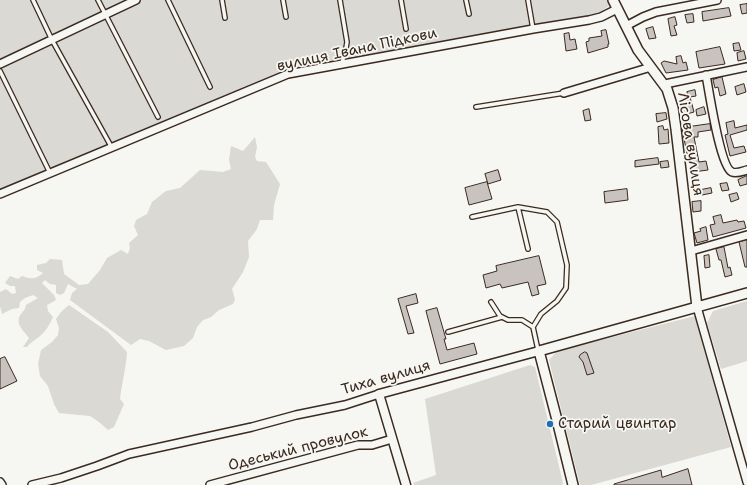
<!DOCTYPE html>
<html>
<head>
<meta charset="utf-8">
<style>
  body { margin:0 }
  canvas { display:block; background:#f6f6f2 }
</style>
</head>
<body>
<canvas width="747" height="485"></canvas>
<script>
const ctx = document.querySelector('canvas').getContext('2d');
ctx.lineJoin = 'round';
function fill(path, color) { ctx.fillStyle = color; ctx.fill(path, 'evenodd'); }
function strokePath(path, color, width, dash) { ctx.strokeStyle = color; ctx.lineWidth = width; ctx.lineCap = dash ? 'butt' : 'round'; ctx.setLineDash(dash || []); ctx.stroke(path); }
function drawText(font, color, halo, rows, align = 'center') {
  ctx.font = font + ' "Shantell Sans",sans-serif'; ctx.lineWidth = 3.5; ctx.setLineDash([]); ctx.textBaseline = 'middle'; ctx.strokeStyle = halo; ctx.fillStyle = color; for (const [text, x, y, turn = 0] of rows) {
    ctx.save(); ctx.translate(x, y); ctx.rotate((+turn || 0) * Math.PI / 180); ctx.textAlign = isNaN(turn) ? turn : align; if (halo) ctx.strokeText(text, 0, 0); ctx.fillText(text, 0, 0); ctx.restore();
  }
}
fill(new Path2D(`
  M0 0H607L609 6 596 15 288 71 0 191Z
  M255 137 257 147 255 157 257 161 266 162 280 184 274 205 273 220H260L257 229 248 241 249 257 243 272 232 289 235 299 233 304 219 310 211 317 203 320 197 327 193 338 184 346 166 350 149 341 140 339 131 345 70 300 72 293 77 289 68 284 64 293 60 295 56 293V285L50 284 45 280 42 283 54 295 56 300 47 305 48 311 53 317C50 324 46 331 40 336 35 340 31 342 27 347H23L29 338C24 331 14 323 21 314 24 310 25 310 26 305L38 298 33 295 25 298 20 302 19 308 12 309 2 314 0 306V292L6 289 12 294 16 293 15 286H10L5 283 10 276 18 279 22 276C31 279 35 280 43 273L37 270V265L46 263 50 259 62 260 64 274 79 285 88 284 100 270 107 258 121 250 128 254 130 248 129 243 138 235 134 226 136 220 147 214 152 202 166 191 180 188 200 170 223 172 231 169 229 160 231 146 243 151Z
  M747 301V361L721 369 707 323 713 311Z
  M69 305 108 332 127 352C126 368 122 382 120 399L124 404 114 427 108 430 99 422 90 416 59 413 54 404 48 386 40 376 38 364 41 350 52 342 58 335 59 328 56 319 61 312Z
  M695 316 731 447 591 485H580L549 360 557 351Z
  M530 365 535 367 563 483 562 485H414L413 483 436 475 425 399Z`), '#dad9d3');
const building = new Path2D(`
  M747 4V13L742 14 740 5Z
  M729 8 731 16 703 21 702 12Z
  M693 14 694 22 687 23 685 15Z
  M675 17 677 25 674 26 677 35 671 36 668 19Z
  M653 27 656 38 649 39 646 29Z
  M606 30 609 44H608V47L588 53 586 42 589 41V38L602 36 601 31Z
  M569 33 570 40 575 39 577 49 566 51 564 34Z
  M739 43 741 50 734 51 733 44Z
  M720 47 725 64 699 68 696 52Z
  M744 51 746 59 738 61 737 53Z
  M681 56 683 63 686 62 688 70 666 73 661 63 664 61 677 64 676 57Z
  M722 77 726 94 720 96 718 87 715 88 713 80Z
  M744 84 746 92 737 95 735 87Z
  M695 90 696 96 690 97 694 112 683 115 681 99 688 97 687 92Z
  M704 107 706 114 697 116 696 110Z
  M589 109 591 120 585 121 583 111Z
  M666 113 667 119 657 122 656 114Z
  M734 121 735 128 747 125V130L730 135 734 148 744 146 746 152 730 156 725 135 728 134 726 123Z
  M710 124 711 130 698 132V137H694L699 162 706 161 708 170 693 172 692 163H694L692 153 687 154 682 128Z
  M663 126 664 130 668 129 669 143 659 144 658 127Z
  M658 158 659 164 635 167V161Z
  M668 161 669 167 661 168 660 162Z
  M498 170 501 180 488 184 485 174Z
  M747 176V184L740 186 738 180Z
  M487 182 492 199 469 205 465 188Z
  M727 183 729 190 722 191 720 184Z
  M711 188 712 193 702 195 701 190Z
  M627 189 628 200 605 203 604 192Z
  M737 193 739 199 731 202 729 195Z
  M701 201V211L693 212 692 202Z
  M721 215 723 223 737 220 738 222 744 221 746 228 713 237 710 225 715 224 713 217Z
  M706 227 708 240 697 243 694 233 701 231 700 229Z
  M747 240V267H745L739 242Z
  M724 247 728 268 730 267 732 275 725 277 721 260H719L716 249Z
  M709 255 710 267 705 268 704 256Z
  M539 256 546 284 537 286 539 294 532 296 528 282 502 288 500 284 486 288 483 275 497 271 496 266Z
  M416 294 418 303 406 306 414 333 408 334 398 299Z
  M437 308 446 339H444L447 350 474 343 477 354 440 364 426 311Z
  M585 352 587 353 594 373 587 375 583 362 579 357 580 355Z
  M5 357 17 381 0 389V359Z
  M688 469 692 485H614V484L661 470 662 477Z`);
fill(building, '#c8c3be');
strokePath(building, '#3b2a1e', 1);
const service = new Path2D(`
  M33 0 52 40 112 148
  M98 0 158 117
  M168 0 210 87
  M222 0 225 18
  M283 0 286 17
  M340 0 347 42 346 48 342 63
  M401 0 406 29
  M466 0 469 14
  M528 0 533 29
  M0 71 50 173
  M476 107 564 93
  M518 207 528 249
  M472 217 518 207 547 212 557 222 567 265 566 288 557 301 541 314 533 327 538 350
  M491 302 500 316 508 320H522L533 327
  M448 332 502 317`);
const minor = new Path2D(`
  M626 26 643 17 656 12 717 0
  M0 64 136 0
  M706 75C709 90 720 167 732 172 737 174 743 171 747 170
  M665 84 747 67
  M564 93 651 67
  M0 194 288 74 533 29 589 20 601 17 617 9
  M691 251 747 235
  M697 307 747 482
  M0 482 2 485
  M32 485 61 478 97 466 129 454 252 427 296 415 345 405 379 394
  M210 485 358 445H372L392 439`);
const tertiary = new Path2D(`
  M406 485 379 394 539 351`);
const secondary = new Path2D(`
  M613 0 638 50 667 89 673 108 676 129 697 307
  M573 485 557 420 539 351 747 293`);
strokePath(service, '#3b2a1e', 6);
strokePath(minor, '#3b2a1e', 10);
strokePath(tertiary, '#3b2a1e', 11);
strokePath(secondary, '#3b2a1e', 12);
strokePath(service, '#f6f6f2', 3.5);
strokePath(minor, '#f6f6f2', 7);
strokePath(tertiary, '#f6f6f2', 8);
strokePath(secondary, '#f6f6f2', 9);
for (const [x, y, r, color] of [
  [550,424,4,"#1f6fb2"]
]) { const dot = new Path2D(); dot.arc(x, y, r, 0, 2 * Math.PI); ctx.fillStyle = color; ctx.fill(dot); strokePath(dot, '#f6f6f2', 1.5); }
drawText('15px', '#3b2a1e', '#f6f6f2', [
  ["вулиця Івана Підкови",357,50,-12],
  ["Лісова вулиця",690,144,81],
  ["Тиха вулиця",386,378,-16],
  ["Одеський провулок",298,449,-14]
]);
drawText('15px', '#3b2a1e', '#f6f6f2', [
  ["Старий цвинтар",558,424]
], 'left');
</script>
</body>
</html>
